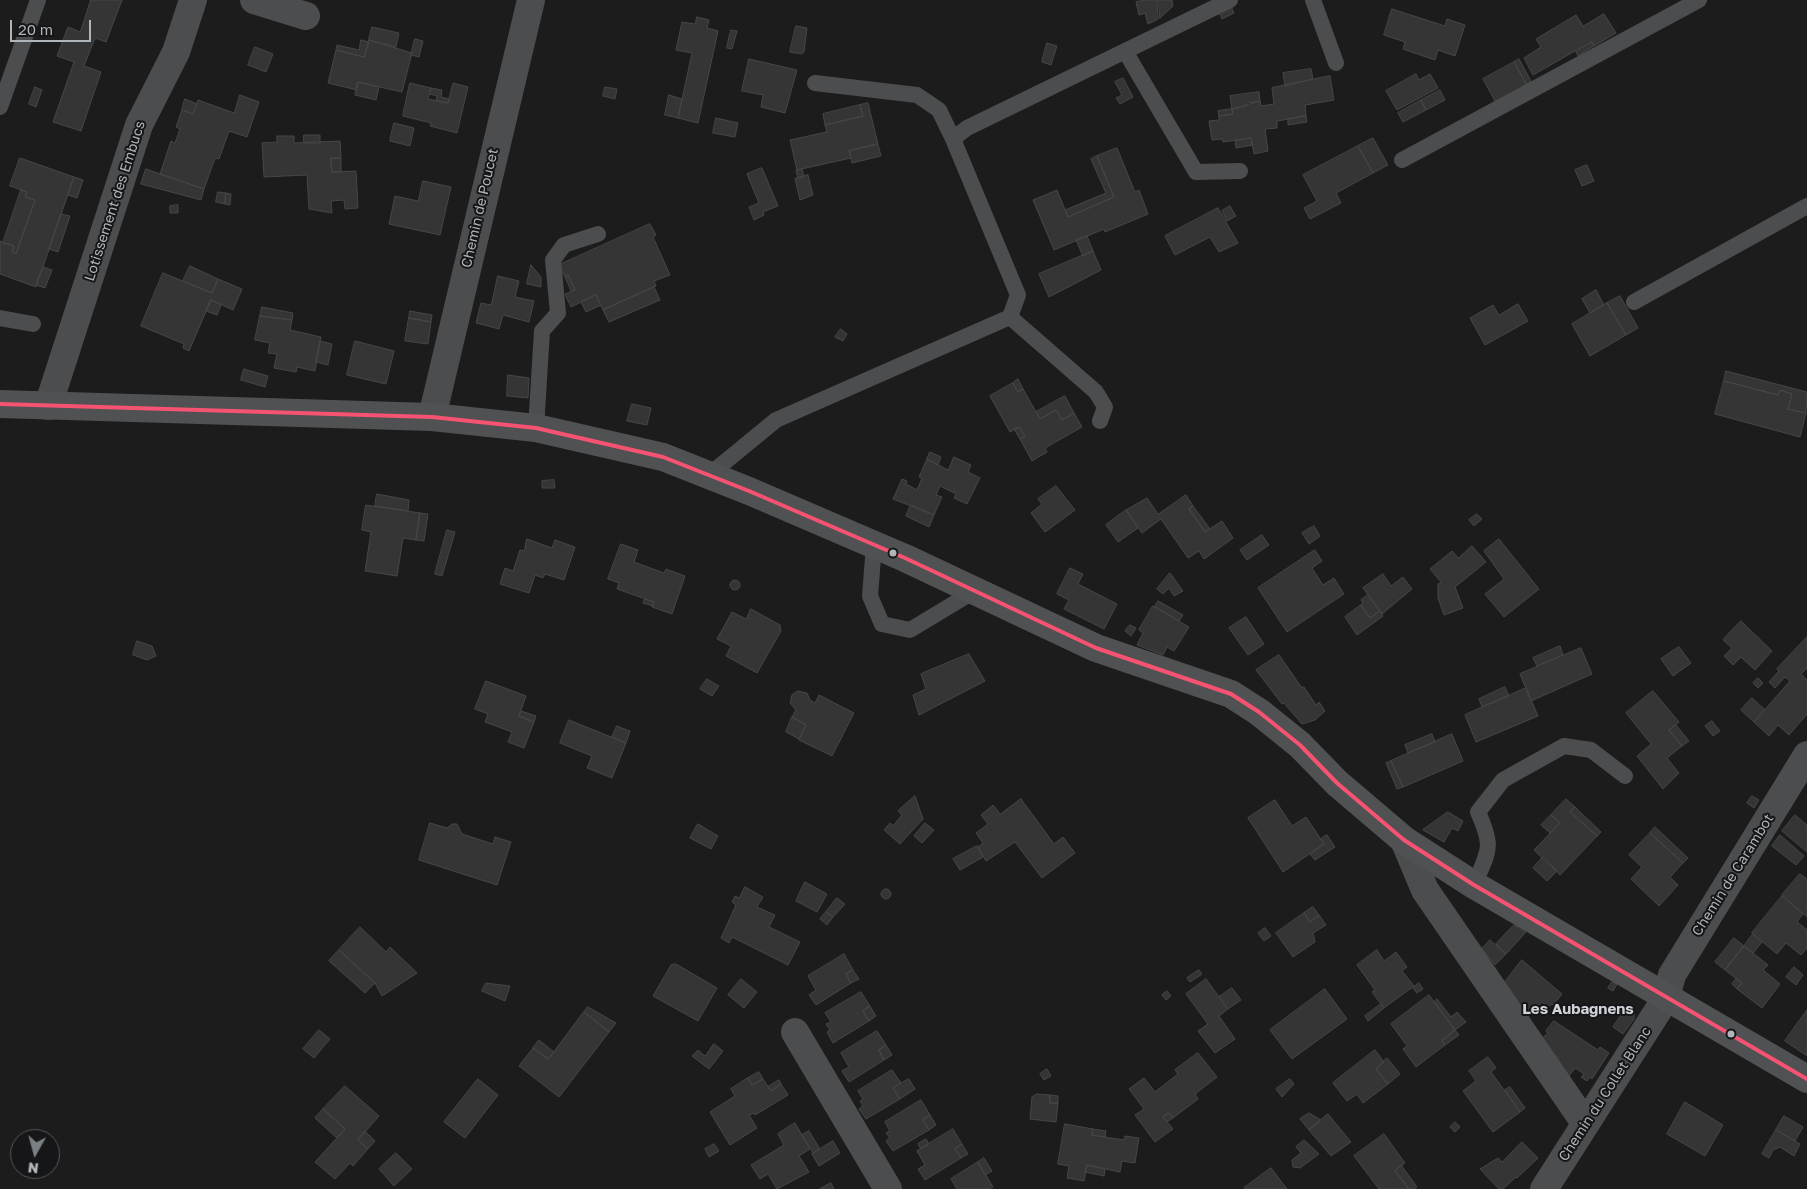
<!DOCTYPE html>
<html>
<head>
<meta charset="utf-8">
<style>
  body { margin:0 }
  #map { position:relative; width:1807px; height:1189px; overflow:hidden; background:#1c1c1c; font-family:"Golos Text",sans-serif }
  canvas { display:block }
  .north { position:absolute; left:10px; top:1129px; width:50px; height:50px; box-sizing:border-box; background:#161618; border:1px solid #53565a; border-radius:50%; rotate:187deg; font-size:14px; font-weight:700; line-height:20px; text-align:center; color:#aeb6bc }
  .north::after { content:''; display:block; margin:auto; width:18px; height:22px; background:#7b8084; clip-path:polygon(50% 0,100% 100%,50% 72%,0 100%) }
  .scale { position:absolute; left:10px; top:20px; width:81px; height:22px; box-sizing:border-box; border:2px solid #aeb6bc; border-top:0; padding-left:6px; font-size:15px; line-height:18px; white-space:nowrap; color:#aeb6bc; -webkit-text-stroke:4px #161618; paint-order:stroke }
</style>
</head>
<body>
<div id="map">
<canvas width="1807" height="1189"></canvas>
<div class="north">N</div>
<div class="scale">20 m</div>
</div>
<script>
const ctx = document.querySelector('canvas').getContext('2d');
ctx.lineJoin = 'round';
function fill(path, color) { ctx.fillStyle = color; ctx.fill(path, 'evenodd'); }
function strokePath(path, color, width, dash) { ctx.strokeStyle = color; ctx.lineWidth = width; ctx.lineCap = dash ? 'butt' : 'round'; ctx.setLineDash(dash || []); ctx.stroke(path); }
function drawText(font, color, halo, rows, align = 'center') {
  ctx.font = font + ' "Golos Text",sans-serif'; ctx.lineWidth = 4; ctx.setLineDash([]); ctx.textBaseline = 'middle'; ctx.strokeStyle = halo; ctx.fillStyle = color; for (const [text, x, y, turn = 0] of rows) {
    ctx.save(); ctx.translate(x, y); ctx.rotate((+turn || 0) * Math.PI / 180); ctx.textAlign = isNaN(turn) ? turn : align; if (halo) ctx.strokeText(text, 0, 0); ctx.fillText(text, 0, 0); ctx.restore();
  }
}
const building = new Path2D(`
  M91 0H122L106 42 95 38 84 66 101 72 81 131 53 122 74 62 57 56 68 27 80 32Z
  M1146 0H1157L1158 19 1148 24 1145 13 1139 15 1136 2Z
  M1159 0H1172L1173 6 1160 18Z
  M1230 4 1234 13 1222 19 1218 10Z
  M1392 9 1445 26 1447 19 1465 25 1455 56 1438 50 1435 60 1403 49 1405 42 1384 35Z
  M1604 14 1616 33 1594 46 1592 42 1575 51 1533 75 1524 58 1541 47 1536 39 1576 15 1583 26Z
  M697 17 709 20 707 28 718 31 698 123 678 118 692 53 676 50 682 22 695 24Z
  M796 26 807 28 804 52 801 54 790 52Z
  M372 27 399 33 396 47 369 40Z
  M731 30 737 31 732 49 727 48Z
  M415 39 423 41 419 57 411 55Z
  M361 40 369 42 364 57 336 50 337 45 359 50Z
  M369 40 412 53 402 92 358 82 357 90 328 83 336 50 364 57Z
  M1592 42 1594 46 1578 56 1576 52Z
  M1047 43 1057 46 1051 65 1042 62Z
  M255 47 273 54 266 72 248 65Z
  M749 59 797 70 785 113 761 107 763 95 742 91Z
  M1519 59 1532 83 1527 86 1514 62Z
  M1514 62 1527 86 1496 103 1483 79Z
  M1311 69 1313 79 1285 86 1283 73Z
  M1416 74 1419 80 1430 74 1438 88 1397 110 1386 91Z
  M1330 76 1334 100 1305 105 1306 116 1277 121V128L1265 129 1268 151 1254 154 1251 138 1223 142 1222 139 1212 140 1209 121 1219 120V116L1233 114 1232 109 1246 106V103L1260 101 1261 106 1274 104 1272 88Z
  M1123 78 1133 97 1120 104 1116 98 1122 95 1115 82Z
  M358 82 379 87 376 100 355 95Z
  M410 83 431 88 428 99 448 103 453 83 468 87 457 133 430 126 431 123 403 116Z
  M35 87 42 90 36 107 29 104Z
  M605 87 617 89 615 99 603 96Z
  M431 88 442 90 441 97 449 99 448 103 436 101 437 96 430 94Z
  M1440 90 1445 100 1426 110 1421 100Z
  M1259 92 1260 101 1232 109 1230 96Z
  M240 95 259 102 247 137 229 131 219 159 215 158 204 189 160 174 171 141 175 143 180 129 176 127 182 110 193 114 198 100 234 113Z
  M669 95 682 99 678 118 665 115Z
  M185 99 197 104 193 114 182 110Z
  M1421 100 1426 110 1403 122 1398 113Z
  M868 103 878 144 849 151 851 158 797 170 790 140 827 132 825 125 863 116 860 105Z
  M860 105 863 116 825 125 823 114Z
  M1232 109 1233 114 1219 116 1218 111Z
  M1306 116 1307 122 1288 125V119Z
  M716 118 738 123 735 137 713 133Z
  M394 123 414 128 410 146 390 141Z
  M304 135H320V143H304Z
  M277 136H294V143L340 141 341 158H331L332 172 356 171 358 208 345 209 344 200 331 201 332 213 309 209 307 175 264 177 262 143 277 142Z
  M1251 138 1253 145 1236 148 1235 141Z
  M1373 138 1388 165 1373 173 1358 146Z
  M878 144 881 156 852 163 849 151Z
  M1358 146 1373 173 1336 193 1341 203 1310 219 1304 208 1317 201 1303 175Z
  M1117 148 1135 192 1139 190 1148 214 1105 232 1104 229 1054 250 1033 200 1057 190 1068 217 1114 197 1097 156Z
  M1097 156 1114 197 1068 217 1065 210 1106 193 1091 159Z
  M20 158 74 177 36 287 0 274V241L14 246 12 252 16 254 35 200 25 197 27 192 10 186Z
  M331 158H341V172H332Z
  M1587 165 1594 181 1582 186 1575 170Z
  M762 168 778 206 763 212 764 215 754 220 749 207 759 203 747 174Z
  M146 169 204 189 201 200 141 184Z
  M802 169 804 177 798 178 796 171Z
  M808 175 813 195 800 200 795 179Z
  M74 177 83 180 77 198 68 195Z
  M423 181 451 187 440 235 389 224 395 196 418 201Z
  M21 190 27 192 25 197 35 200 16 254 12 252 14 246 3 243Z
  M218 192 226 193 225 204 216 202Z
  M226 193 231 194 230 205 225 204Z
  M178 205V213H170V206Z
  M1230 206 1236 216 1227 221 1222 211Z
  M1218 208 1238 243 1219 252 1210 237 1175 255 1165 236Z
  M61 214 70 216 58 252 49 249Z
  M650 224 656 235 653 237 670 275 654 281 656 286 603 310 596 295 571 307 565 294 575 290 568 275 565 277 559 265Z
  M1087 236 1093 251 1083 256 1076 240Z
  M1093 251 1101 270 1049 297 1039 274Z
  M531 265 541 277V287L527 284Z
  M190 266 218 279 212 293 183 281Z
  M43 267 52 270 45 288 36 285Z
  M163 273 212 293 218 279 242 289 233 310 211 300 189 351 183 348 184 344 141 326Z
  M568 275 575 290 571 291 565 277Z
  M498 276 519 281 515 297 534 301 529 322 503 315 499 329 476 323 481 303 491 305Z
  M654 287 660 300 609 322 603 310Z
  M1596 290 1604 305 1590 313 1582 299Z
  M596 295 601 305 586 312 581 302Z
  M1620 296 1638 328 1626 335 1607 303Z
  M211 300 221 305 217 315 206 311Z
  M1607 303 1626 335 1590 356 1572 324Z
  M1518 304 1528 321 1485 345 1470 318 1493 305 1499 315Z
  M262 307 293 313 292 320 260 316Z
  M410 311 432 315 431 322 409 318Z
  M260 316 292 320 290 330 321 337 315 371 297 367 296 372 274 368 277 354 268 353 270 343 255 340Z
  M409 318 431 322 428 344 405 341Z
  M841 329 847 334 843 341 835 337Z
  M320 341 332 344 328 365 316 362Z
  M355 341 394 351 386 384 347 375Z
  M244 369 268 376 265 387 241 380Z
  M1726 371 1807 392 1806 413 1788 409 1792 394 1780 390 1778 395 1724 381Z
  M508 375 529 378 528 398 507 396Z
  M1018 379 1023 389 1018 392 1013 383Z
  M1724 381 1778 395 1780 390 1792 394 1788 409 1806 413 1800 437 1715 414Z
  M1013 383 1018 392 1023 389 1040 419 1056 410 1062 420 1074 413 1082 427 1045 448 1047 452 1032 461 1020 439 1025 436 1019 427 1010 432 990 396Z
  M1065 396 1074 413 1062 420 1056 410 1040 419 1036 412Z
  M632 404 651 408 647 425 627 421Z
  M1019 427 1025 436 1020 439 1014 429Z
  M930 452 941 457 938 465 927 459Z
  M954 457 971 465 968 472 980 478 967 504 954 498 956 494 940 486 936 495 942 497 934 515 893 499 902 479 907 481 906 484 917 490 922 478 919 477 927 459 948 470Z
  M554 480 555 488H542V481Z
  M1056 486 1075 510 1045 532 1031 513 1042 504 1038 499Z
  M377 494 409 500 408 511 375 506Z
  M1186 495 1193 506 1189 509 1205 532 1222 521 1233 538 1204 559 1199 551 1188 558 1161 519 1142 533 1126 510 1147 498 1158 514Z
  M366 505 420 513 416 540 403 538 397 576 365 571 371 532 362 530Z
  M911 505 934 515 929 527 906 516Z
  M1193 506 1210 529 1205 532 1189 509Z
  M1126 510 1138 528 1118 542 1106 525Z
  M420 513 428 514 424 541 416 540Z
  M1477 514 1482 519 1474 526 1469 520Z
  M1314 526 1320 536 1309 544 1302 533Z
  M447 530 455 532 442 576 435 574Z
  M1262 535 1269 545 1247 560 1240 550Z
  M527 539 552 548 555 540 575 547 564 580 545 574 543 578 535 575 529 593 500 584 505 568 513 571 520 550 524 551Z
  M1499 539 1539 589 1504 617 1485 594 1504 579 1484 551Z
  M621 544 638 550 634 562 664 573 666 569 685 576 672 614 652 607 654 602 617 589 619 583 608 579Z
  M1472 546 1486 562 1455 587 1463 608 1444 615 1438 598V584L1441 582 1430 569 1452 551 1458 558Z
  M1315 550 1322 561 1312 568 1323 585 1334 578 1344 594 1287 632 1258 588Z
  M1070 568 1083 574 1078 584 1117 604 1104 629 1064 609 1069 600 1057 594Z
  M1170 573 1183 591 1174 596 1169 588 1163 594 1157 589Z
  M1383 574 1391 586 1403 577 1412 589 1382 614 1363 588Z
  M730 585a5 5 0 1 1 10 0a5 5 0 1 1-10 0Z
  M1368 595 1380 611 1370 618 1361 605 1363 603 1361 600Z
  M645 599 654 602 653 606 643 603Z
  M1158 601 1183 615 1179 621 1155 607Z
  M1361 605 1370 618 1380 611 1383 616 1357 635 1345 617Z
  M1153 606 1189 627 1174 651 1167 647 1163 655 1137 645 1143 633 1139 630Z
  M751 609 780 625 781 631 757 673 726 656 731 646 717 639 732 612 746 619Z
  M1246 617 1264 644 1248 655 1229 628Z
  M1741 621 1772 651 1755 670 1741 657 1733 665 1724 656 1732 648 1723 640Z
  M1130 625 1136 628 1131 636 1125 631Z
  M1807 637V668L1801 674 1807 680V714L1789 735 1778 725 1769 736 1754 722 1790 681 1785 677 1775 688 1769 682 1779 671 1777 669Z
  M137 641 152 646 156 656 147 660 133 655Z
  M1560 646 1563 655 1537 666 1533 658Z
  M1679 647 1691 663 1673 676 1661 659Z
  M1581 648 1592 674 1531 701 1520 674Z
  M969 654 985 681 919 715 913 695 926 689 921 674Z
  M1279 655 1302 688 1304 687 1316 705 1319 702 1325 711 1315 720 1302 724 1284 703 1282 704 1256 670Z
  M1758 678 1763 683 1758 688 1753 683Z
  M707 679 719 686 712 696 700 689Z
  M486 681 526 696 519 716 534 722 524 748 508 742 512 732 485 722 488 714 475 709Z
  M1505 687 1509 696 1482 707 1479 699Z
  M1526 688 1538 716 1476 742 1465 715Z
  M798 691 807 693 810 700 815 703 819 695 854 713 832 756 799 740 806 725 792 717 796 710 790 703 792 695Z
  M1653 691 1679 722 1669 730 1682 746 1667 758 1679 773 1663 789 1637 756 1651 744 1626 713Z
  M1752 698 1765 710 1754 722 1741 710Z
  M521 711 536 716 534 722 519 716Z
  M792 717 806 725 799 739 786 732Z
  M569 720 626 743 612 778 587 768 592 756 560 743Z
  M1712 721 1720 731 1713 736 1705 726Z
  M1676 725 1689 741 1682 746 1669 730Z
  M617 726 630 731 626 743 612 737Z
  M1432 734 1435 742 1408 753 1405 745Z
  M1452 734 1463 761 1403 787 1391 761Z
  M1391 761 1403 787 1397 789 1386 763Z
  M915 796 923 819 900 844 884 830 890 823 893 826 902 815 898 811Z
  M1752 796 1759 800 1754 808 1747 803Z
  M1021 799 1054 844 1063 837 1075 853 1042 878 1015 842 986 861 978 847 983 843 976 833 988 824 981 815 993 805 1000 814Z
  M1566 799 1575 807 1570 812 1597 836 1560 875 1534 850 1560 823 1551 815Z
  M1275 800 1292 826 1306 817 1324 844 1283 872 1248 818Z
  M1575 807 1601 832 1597 836 1570 812Z
  M1448 812 1463 821 1458 831 1452 828 1444 842 1423 830Z
  M1551 815 1560 823 1550 833 1541 825Z
  M1795 815 1807 825V852L1782 831Z
  M430 823 447 828 452 824H457L462 834 493 844 495 837 511 842 497 885 419 860Z
  M925 823 934 830 922 843 914 836Z
  M698 824 718 836 711 849 690 838Z
  M1655 827 1688 858 1683 863 1650 833Z
  M1650 833 1683 863 1670 877 1678 885 1659 906 1631 879 1642 867 1629 855Z
  M1327 835 1335 847 1315 860 1310 854 1324 844 1321 839Z
  M1780 835 1804 856 1796 865 1772 846Z
  M977 846 983 857 960 870 953 859Z
  M1543 857 1557 871 1547 881 1533 868Z
  M1800 874 1807 879V917L1782 895Z
  M805 882 827 894 817 912 796 901Z
  M745 887 763 897 757 907 775 915 769 927 800 942 788 965 732 937 729 943 721 938 736 905 732 902 735 896 739 898Z
  M881 894a5 5 0 1 1 10 0a5 5 0 1 1-10 0Z
  M1782 896 1803 914 1797 922 1807 930V948L1801 955 1786 943 1777 954 1752 933Z
  M837 898 845 904 833 917 826 912Z
  M1313 907 1319 915 1310 922 1304 913Z
  M826 912 833 917 827 925 820 919Z
  M1304 913 1310 922 1319 915 1326 925 1313 933 1315 942 1293 957 1276 933Z
  M1514 925 1526 932 1506 954 1496 944Z
  M360 927 386 952 390 947 417 973 382 996 375 983 339 950Z
  M1265 928 1271 936 1264 941 1258 933Z
  M1753 934 1762 942 1753 953 1744 946Z
  M1734 938 1744 946 1725 970 1715 962Z
  M1490 940 1506 954 1495 965 1482 949Z
  M1744 946 1768 965 1763 970 1780 984 1762 1008 1737 989 1742 983 1725 970Z
  M339 950 375 983 365 993 329 961Z
  M1377 950 1384 961 1396 952 1407 967 1402 971 1414 986 1384 1008 1372 992 1375 990 1357 965Z
  M844 954 853 970 846 974 851 983 816 1005 809 995 816 990 808 976Z
  M1522 960 1562 994 1553 1005 1551 1004 1548 1007 1542 1002 1523 1023 1502 986Z
  M676 964 717 988 698 1021 653 996 671 965Z
  M1794 967 1803 975 1796 985 1786 977Z
  M853 970 859 979 851 983 846 974Z
  M1199 970 1202 974 1190 982 1187 978Z
  M741 979 757 992 744 1008 728 995Z
  M1206 979 1228 1009 1219 1016 1235 1039 1215 1053 1198 1031 1208 1024 1186 994Z
  M1736 979 1742 983 1737 989 1732 984Z
  M1612 982 1617 984 1613 991 1608 988Z
  M486 983 510 986 505 1001 482 991Z
  M1419 983 1423 989 1417 993 1413 988Z
  M1232 988 1241 1000 1228 1009 1219 997Z
  M1325 989 1347 1019 1292 1059 1270 1030Z
  M1167 991 1171 996 1166 1000 1162 995Z
  M861 992 870 1006 863 1011 869 1021 833 1043 827 1032 830 1030 826 1024 831 1022 825 1013Z
  M1429 995 1455 1030 1442 1041 1445 1045 1416 1067 1403 1049 1407 1046 1391 1024Z
  M1437 999 1451 1017 1457 1012 1466 1022 1455 1030 1434 1002Z
  M1381 1004 1384 1008 1368 1021 1365 1016Z
  M870 1006 876 1016 869 1021 863 1011Z
  M588 1007 616 1023 609 1032 584 1012Z
  M1627 1007 1634 1012V1019L1623 1034 1613 1027Z
  M1807 1010V1056L1785 1041Z
  M584 1012 609 1032 559 1097 519 1066 533 1048 548 1059Z
  M1554 1021 1598 1050 1600 1047 1609 1053 1592 1079 1590 1077 1587 1081 1581 1077 1584 1074 1575 1068 1569 1076 1555 1064 1559 1058 1537 1043 1548 1033 1546 1031Z
  M319 1030 330 1039 314 1058 303 1049Z
  M1455 1030 1459 1035 1445 1045 1442 1041Z
  M877 1031 886 1045 879 1050 884 1060 849 1082 842 1071 849 1067 841 1053Z
  M539 1040 554 1052 548 1059 533 1048Z
  M714 1044 723 1051 709 1069 692 1056 698 1050 705 1056Z
  M886 1045 892 1055 884 1060 879 1050Z
  M1375 1050 1384 1062 1376 1069 1388 1084 1363 1103 1357 1094 1347 1101 1333 1083Z
  M1198 1053 1217 1077 1195 1094 1198 1099 1173 1118 1169 1113 1163 1117 1173 1129 1155 1142 1135 1115 1144 1109 1129 1089 1144 1078 1155 1092 1178 1074 1175 1070Z
  M1488 1057 1496 1068 1491 1072 1520 1112 1493 1132 1463 1091 1476 1081 1469 1071Z
  M1387 1058 1400 1074 1388 1084 1376 1069Z
  M1047 1069 1051 1076 1044 1080 1040 1074Z
  M892 1070 901 1083 893 1088 900 1099 866 1119 859 1109 863 1106 860 1101 863 1099 858 1091Z
  M759 1072 763 1079 752 1085 748 1078Z
  M748 1078 752 1085 763 1079 771 1091 781 1084 788 1095 755 1115 754 1113 749 1115 757 1128 730 1145 710 1112 735 1096 731 1089Z
  M478 1079 498 1095 465 1138 444 1122Z
  M909 1079 915 1089 900 1099 893 1088Z
  M1290 1079 1294 1084 1282 1097 1276 1089Z
  M779 1080 781 1084 771 1091 768 1087Z
  M345 1086 379 1116 358 1140 368 1149 353 1166 350 1163 335 1179 315 1162 345 1129 323 1109Z
  M1510 1087 1525 1108 1520 1112 1505 1090Z
  M1037 1094 1050 1095V1103H1058L1056 1122 1030 1119 1032 1097Z
  M1050 1095 1058 1096V1103H1050Z
  M921 1100 930 1115 923 1120 929 1130 893 1151 886 1141 890 1138 886 1133 890 1131 885 1122Z
  M1685 1102 1723 1125 1705 1156 1667 1134Z
  M323 1109 345 1129 337 1138 315 1118Z
  M1169 1113 1173 1118 1167 1122 1163 1117Z
  M1309 1113 1321 1120 1309 1130 1300 1119Z
  M1328 1114 1351 1142 1331 1156 1309 1130Z
  M930 1115 936 1125 929 1130 923 1120Z
  M1784 1116 1803 1127 1795 1141 1776 1130Z
  M1455 1122 1460 1127 1455 1132 1450 1127Z
  M795 1123 810 1149 799 1156 809 1172 777 1189 768 1174 760 1179 751 1165 784 1145 778 1134Z
  M1065 1124 1093 1129 1092 1135 1124 1140 1125 1136 1139 1138 1135 1163 1122 1161 1120 1172 1087 1165 1084 1181 1067 1178 1069 1166 1058 1164Z
  M953 1129 962 1144 955 1149 961 1158 925 1180 918 1169 925 1165 917 1151Z
  M1093 1129 1106 1131 1105 1137 1092 1135Z
  M1776 1130 1800 1144 1794 1156 1780 1147 1773 1150 1769 1158 1762 1154Z
  M365 1131 375 1141 368 1149 358 1140Z
  M809 1131 820 1149 813 1153 802 1135Z
  M1384 1134 1405 1163 1395 1171 1409 1189H1379L1354 1156Z
  M926 1139 929 1144 921 1149 918 1144Z
  M1304 1140 1319 1154 1300 1168 1293 1167 1292 1160 1301 1153 1296 1147Z
  M833 1141 840 1153 819 1166 812 1154Z
  M1522 1142 1538 1158 1517 1178 1516 1177 1503 1189H1499L1480 1169 1498 1158 1502 1162Z
  M714 1144 719 1151 709 1157 705 1149Z
  M962 1144 968 1154 961 1158 955 1149Z
  M396 1153 412 1169 394 1186 379 1169Z
  M984 1158 992 1171 985 1175 978 1162Z
  M978 1162 993 1187 989 1189H957L951 1179Z
  M1087 1165 1105 1169 1104 1176 1085 1172Z
  M1401 1165 1417 1187 1414 1189H1409L1395 1171Z
  M1271 1168 1287 1189H1245L1244 1188Z
  M831 1183 834 1189H820Z`);
fill(building, '#353536');
strokePath(building, '#444748', 1);
strokePath(new Path2D(`
  M1313 0 1336 63
  M1125 51 1196 172 1240 171
  M815 83 917 95 939 110 953 139
  M0 107 38 0
  M1402 160 1699 0
  M1634 302 1807 206
  M1010 317 1096 392 1105 407 1100 421
  M0 318 33 324
  M536 428 542 331 558 313 553 260 564 245 598 234
  M709 475 776 420 1010 317 1018 295 953 139 967 128 1230 0
  M874 545 870 596 882 624 910 630 973 592
  M1474 885C1489 850 1494 848 1478 812L1503 780 1564 746 1591 750 1625 776`), '#4b4d4e', 16);
strokePath(new Path2D(`
  M254 0 306 16
  M48 406 139 125 176 52 193 0
  M432 417 531 0
  M1404 840 1425 890 1585 1123
  M795 1032 888 1189
  M1544 1189 1666 998 1672 975 1807 755`), '#4b4d4e', 28);
strokePath(new Path2D(`
  M0 404 432 417 536 428 663 457 749 491 905 558 1096 648 1231 694 1259 712 1300 745 1337 783 1404 840 1474 885 1807 1079`), '#4f5153', 28);
strokePath(new Path2D(`
  M0 404 432 417 536 428 663 457 749 491 905 558 1096 648 1231 694 1259 712 1300 745 1337 783 1404 840 1474 885 1807 1079`), '#f65372', 4);
for (const [x, y, r, color] of [
  [893,553,4.5,"#aeb6bc"],
  [1731,1034,4.5,"#aeb6bc"]
]) { const dot = new Path2D(); dot.arc(x, y, r, 0, 2 * Math.PI); ctx.fillStyle = color; ctx.fill(dot); strokePath(dot, '#161618', 2); }
drawText('14px', '#aeb6bc', '#161618', [
  ["Lotissement des Embucs",115,201,-72],
  ["Chemin de Poucet",480,208,-77],
  ["Chemin de Carambot",1733,875,-58],
  ["Chemin du Collet Blanc",1605,1094,-57]
]);
drawText('bold 15px', '#cfd3d8', '#161618', [
  ["Les Aubagnens",1578,1009]
]);
</script>
</body>
</html>
